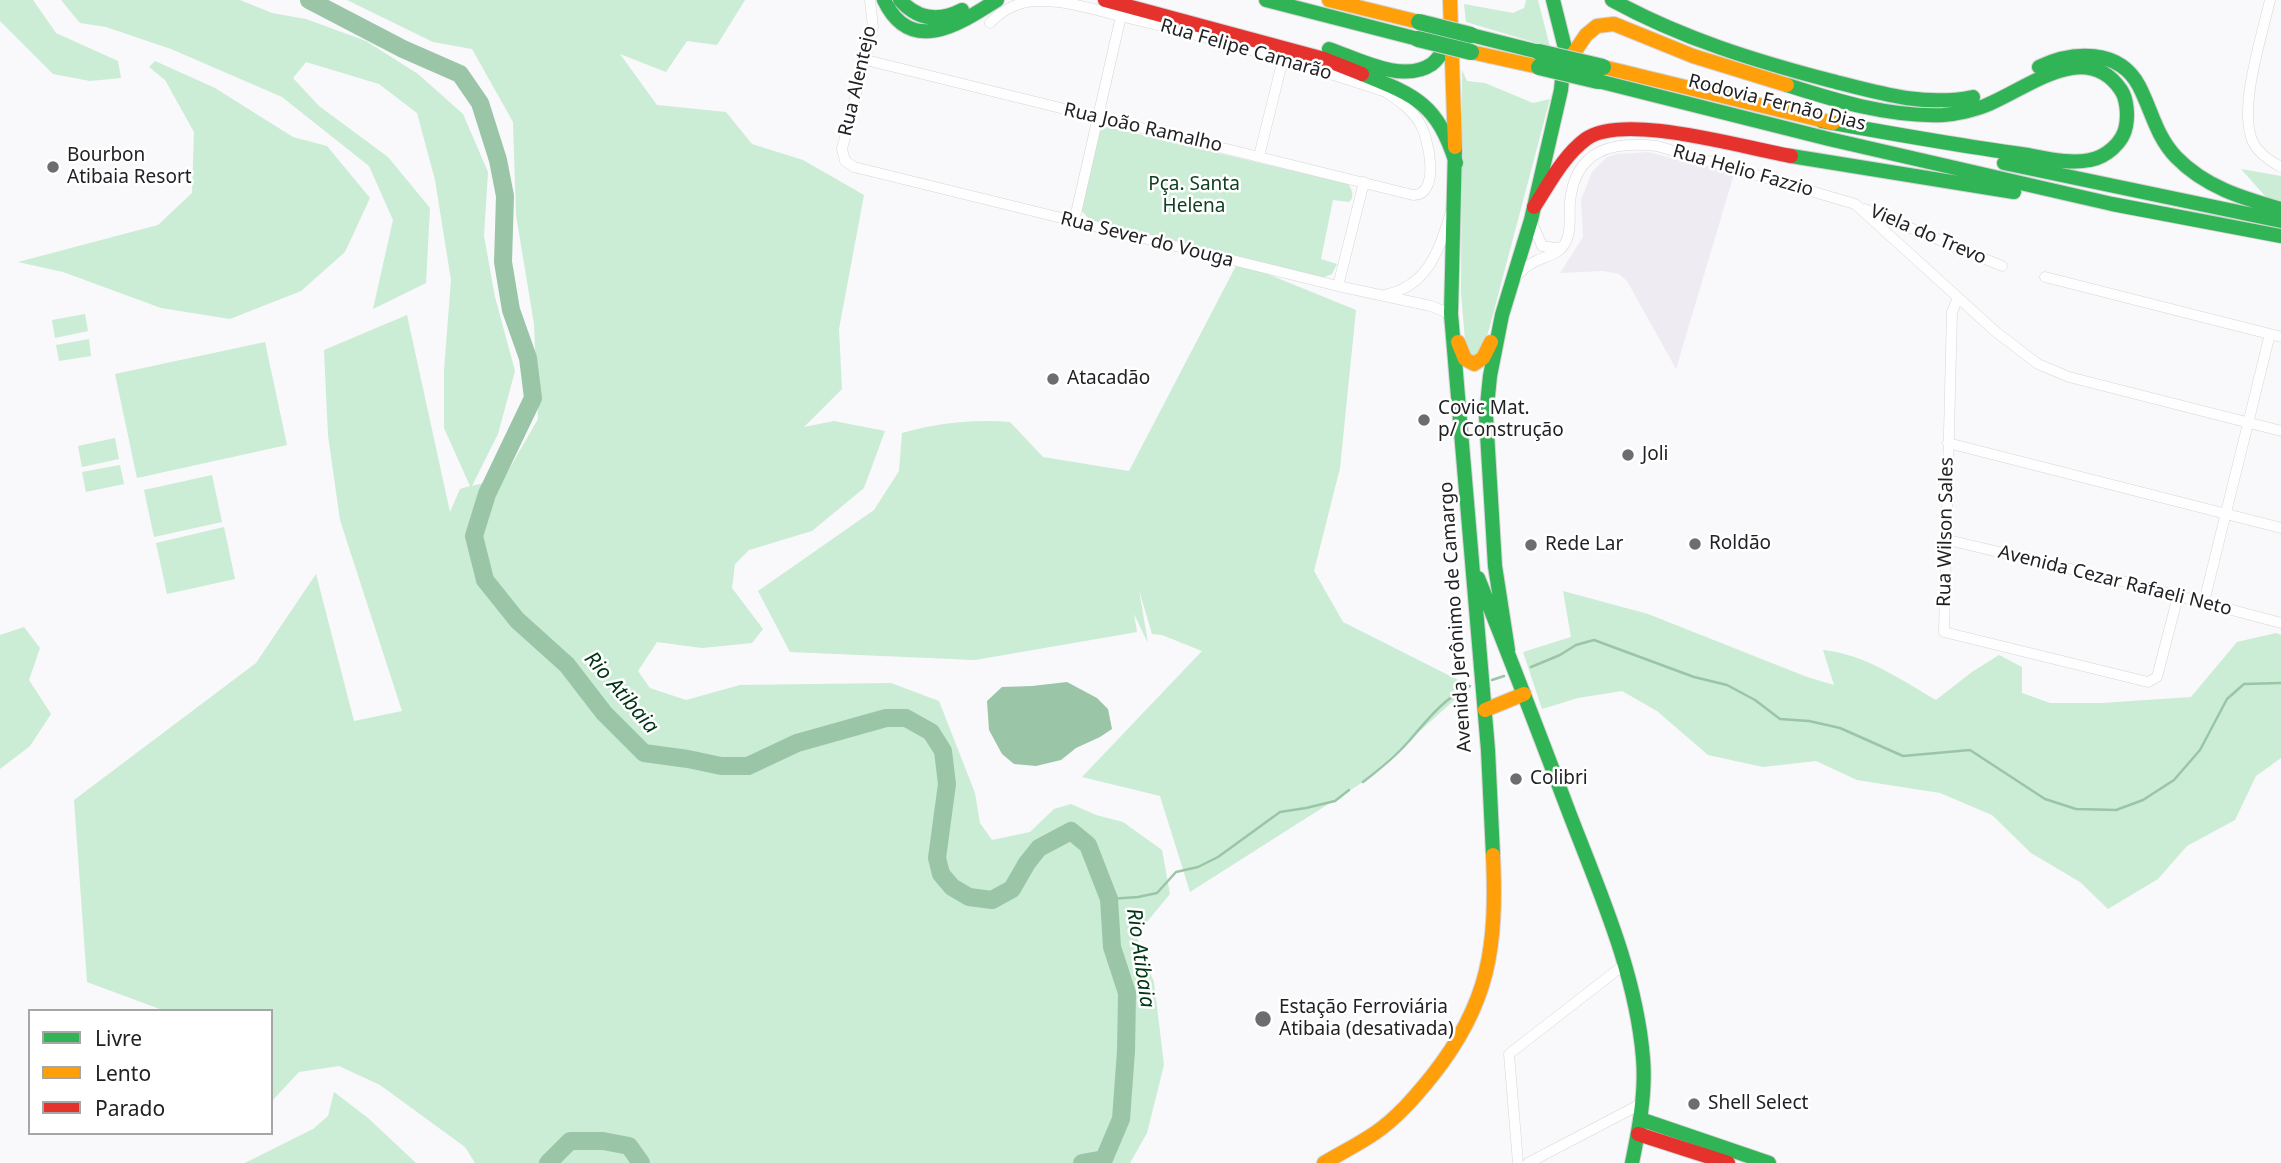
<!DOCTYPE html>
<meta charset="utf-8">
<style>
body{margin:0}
#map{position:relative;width:2281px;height:1163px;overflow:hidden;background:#f9f8fb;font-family:"Noto Sans",sans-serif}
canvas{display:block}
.legend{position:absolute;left:28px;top:1009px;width:245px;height:126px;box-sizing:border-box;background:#fff;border:2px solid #a7a6a7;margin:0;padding:9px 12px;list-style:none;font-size:21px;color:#222123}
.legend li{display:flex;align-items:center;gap:14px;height:35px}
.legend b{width:35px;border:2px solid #a7a6a7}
</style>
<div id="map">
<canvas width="2281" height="1163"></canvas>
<ul class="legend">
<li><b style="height:9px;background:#30b455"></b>Livre</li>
<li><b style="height:9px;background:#ff9f0a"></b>Lento</li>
<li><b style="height:9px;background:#e5322d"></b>Parado</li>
</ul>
</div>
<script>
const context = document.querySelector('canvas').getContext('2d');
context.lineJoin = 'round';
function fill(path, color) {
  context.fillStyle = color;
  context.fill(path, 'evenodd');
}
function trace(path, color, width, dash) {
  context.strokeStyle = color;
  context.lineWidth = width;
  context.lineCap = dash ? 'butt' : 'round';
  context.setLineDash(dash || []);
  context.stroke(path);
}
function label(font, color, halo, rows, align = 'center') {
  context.font = font + ' "Noto Sans",sans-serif';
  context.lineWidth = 5;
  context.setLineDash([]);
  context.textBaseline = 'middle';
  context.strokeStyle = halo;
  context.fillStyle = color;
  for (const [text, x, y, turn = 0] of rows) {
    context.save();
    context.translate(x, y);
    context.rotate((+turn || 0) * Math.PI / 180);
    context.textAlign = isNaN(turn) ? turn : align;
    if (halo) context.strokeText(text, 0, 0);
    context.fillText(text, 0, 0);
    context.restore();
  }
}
fill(new Path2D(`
 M 1648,152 L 1734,174 L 1676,369 L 1627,281 L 1619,274 L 1603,271 L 1560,273 L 1583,237 L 1581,200 L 1592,172 L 1607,157 L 1617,154 Z`), '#eeebf3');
fill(new Path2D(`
 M 0,0 L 33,0 L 56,33 L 118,61 L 121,78 L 90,81 L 53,74 L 0,21 Z
 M 61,0 L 240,0 L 272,13 L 306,19 L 366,41 L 418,74 L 463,114 L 488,172 L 484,236 L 495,297 L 515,371 L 498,434 L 472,486 L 504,478 L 538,419 L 534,324 L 516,215 L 513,122 L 472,49 L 433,42 L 347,0 L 745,0 L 717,45 L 687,41 L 666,72 L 620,54 L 657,105 L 726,112 L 752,144 L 803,160 L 864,195 L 839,329 L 842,389 L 804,427 L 834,421 L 885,431 L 864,488 L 812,531 L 749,550 L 735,564 L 732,588 L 763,629 L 752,643 L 702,648 L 657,642 L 638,671 L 650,688 L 686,700 L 740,685 L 891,683 L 939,701 L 975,793 L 980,823 L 992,840 L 1030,832 L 1054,809 L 1071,804 L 1096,815 L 1123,822 L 1162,850 L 1170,894 L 1136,935 L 1154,982 L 1164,1065 L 1147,1133 L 1130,1163 L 475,1163 L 465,1147 L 380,1085 L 339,1066 L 299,1072 L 271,1102 L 271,1011 L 165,1011 L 87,982 L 74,800 L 256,663 L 316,574 L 354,721 L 402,711 L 340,520 L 328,435 L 324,350 L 407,315 L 450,512 L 460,489 L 470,486 L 444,428 L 444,370 L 451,280 L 435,180 L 417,113 L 379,84 L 306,62 L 293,78 L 319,106 L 388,157 L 430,208 L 426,283 L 373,309 L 393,220 L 369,166 L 282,97 L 171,49 L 106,27 L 80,23 Z
 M 1526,0 L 1538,0 L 1550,47 L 1466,22 L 1464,4 L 1513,13 L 1524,8 Z
 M 155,61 L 215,88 L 293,137 L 327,146 L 370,198 L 345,252 L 301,291 L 230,319 L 161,308 L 63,272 L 18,262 L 158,225 L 192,193 L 194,132 L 165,80 L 149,67 Z
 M 1462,70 L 1467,81 L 1485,83 L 1533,103 L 1550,99 L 1483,352 L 1478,357 L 1466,352 L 1461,293 Z
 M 1104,126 L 1348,184 C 1352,189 1355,197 1349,202 L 1333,200 L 1321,259 L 1337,264 L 1332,274 L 1322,278 L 1090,220 L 1080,209 L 1099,133 Z
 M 2241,169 L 2281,176 L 2281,201 L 2266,197 Z
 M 1238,262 L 1356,310 L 1340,468 L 1314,571 L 1343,622 L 1470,686 L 1363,782 L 1190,892 L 1160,796 L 1082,777 L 1202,651 L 1162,635 L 1152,634 L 1139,590 L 1148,643 L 1134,614 L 1137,632 L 975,660 L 790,652 L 758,591 L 874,510 L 899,471 L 902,433 C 938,423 973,419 1010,422 L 1043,457 L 1129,471 Z
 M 85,314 L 88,331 L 55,338 L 52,320 Z
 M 89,339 L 91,356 L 59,361 L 56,345 Z
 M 265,342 L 287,445 L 137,478 L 115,374 Z
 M 115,438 L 119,459 L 82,467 L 78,446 Z
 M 120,465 L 124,484 L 86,492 L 82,472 Z
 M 212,475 L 222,522 L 154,537 L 144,490 Z
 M 224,527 L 235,579 L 167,594 L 156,543 Z
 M 1563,591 L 1648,614 L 1807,677 L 1834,685 L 1823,650 C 1865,654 1901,680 1936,700 L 1972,672 L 1999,655 L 2022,667 L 2022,693 L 2050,703 L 2102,703 L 2191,697 L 2237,642 L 2276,633 L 2281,635 L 2281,758 L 2256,776 L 2235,820 L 2187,846 L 2158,879 L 2108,909 L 2080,882 L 2031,853 L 1992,815 L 1940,793 L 1857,780 L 1816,761 L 1763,767 L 1708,755 L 1657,711 L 1622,691 L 1578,698 L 1542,709 L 1523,652 L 1571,637 Z
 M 24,627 L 40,648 L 29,680 L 51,714 L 30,746 L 0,769 L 0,635 Z
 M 334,1092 L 368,1118 L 416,1163 L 245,1163 L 313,1129 L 328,1116 Z`), '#cbecd5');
fill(new Path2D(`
 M 1067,682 L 1097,698 L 1108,709 L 1112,729 L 1100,737 L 1076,748 L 1061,760 L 1036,766 L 1014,764 L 1002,754 L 989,730 L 987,701 L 1002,687 L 1032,686 Z`), '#9ac6a7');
trace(new Path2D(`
 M 1531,667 L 1560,655 L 1576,645 L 1594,640 L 1694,677 L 1727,685 L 1755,700 L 1780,719 L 1809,721 L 1840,728 L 1903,756 L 1970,750 L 2045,799 L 2076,809 L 2116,810 L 2143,800 L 2174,780 L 2200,750 L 2227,699 L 2244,684 L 2281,683
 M 1492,680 L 1504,676
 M 1363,782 C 1380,769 1395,757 1409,741 C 1428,719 1443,699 1470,686
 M 1109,899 L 1138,897 L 1157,893 L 1176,872 L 1198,867 L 1218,857 L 1280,812 L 1306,808 L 1335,801 L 1349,790`), '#9ac6a7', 2.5);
trace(new Path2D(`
 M 309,0 L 403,49 L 460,74 L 480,103 L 498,160 L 505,196 L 503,262 L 511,310 L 528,358 L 533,398 L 487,494 L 474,536 L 485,580 L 517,620 L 567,665 L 604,713 L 644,753 L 688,759 L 721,766 L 748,766 L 797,743 L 886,718 L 906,718 L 931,732 L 943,751 L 947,784 L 937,858 L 941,874 L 952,887 L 969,897 L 992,900 L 1012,889 L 1027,863 L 1039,848 L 1071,831 L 1088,845 L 1109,899 L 1112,947 L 1127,993 L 1126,1051 L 1121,1119 L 1104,1159 L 1082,1163
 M 548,1163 L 570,1141 L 603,1141 L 629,1146 L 641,1163`), '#9ac6a7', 18);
const street = new Path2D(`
 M 870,0 L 873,27 L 842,149 L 845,161 L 854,167 L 1338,286 L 1431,306 L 1451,314
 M 2270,0 C 2262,36 2240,102 2251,137 C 2255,151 2268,160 2281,167
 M 866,60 L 1413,195 C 1441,196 1429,137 1419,122 C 1411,109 1399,101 1386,92 C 1298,63 1210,37 1120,16 C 1093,9 1065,0 1036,1 C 1017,2 1003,9 990,23
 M 1259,156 L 1283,59
 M 1865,209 L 2002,266
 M 1531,220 L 1542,246 L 1555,248 L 1562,247
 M 1074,222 L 1121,16
 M 2045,277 L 2281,337
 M 1515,278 C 1521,271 1527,265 1536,261 C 1546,256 1557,255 1564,245 C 1572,233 1569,216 1570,202 C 1575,149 1613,141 1657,146 L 1855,204 L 1996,332 L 2038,364 L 2069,377 L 2281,431
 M 1338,286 L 1364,182
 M 1385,295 C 1427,286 1438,253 1450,215
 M 1958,298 L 1952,312 L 1944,632 L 2148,682 L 2157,677 L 2178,596
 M 1948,443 L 2281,528
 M 1948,540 L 2126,582 L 2281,623
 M 2204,602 L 2270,334
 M 1518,1163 L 1509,1054 L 1625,964
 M 1528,1163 L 1641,1104`);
const fast = new Path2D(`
 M 884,0 C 911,57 961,23 997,0
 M 900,0 C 918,20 939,22 962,10
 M 1266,0 L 1418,39
 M 1612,0 C 1681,38 1755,61 1832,81 C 1879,93 1924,107 1973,97
 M 1471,35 L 1539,52
 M 1329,49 C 1358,59 1403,84 1432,64 C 1441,57 1446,46 1452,37
 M 2039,67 C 2072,51 2119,48 2139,86 C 2152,111 2156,136 2176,157 C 2205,187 2242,198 2281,209
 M 1362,74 C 1417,96 1437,104 1456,163
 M 1598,81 L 1829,139 L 2112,204 L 2281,236
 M 1787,85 C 1837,101 1889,117 1943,115 C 1956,114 1976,110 1989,104 C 2029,87 2087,39 2121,90 C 2127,99 2128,115 2126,126 C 2123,143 2106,157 2090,160 C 2068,165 2042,157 2021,154 C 1954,145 1888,133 1822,121
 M 1455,147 L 1451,314 L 1488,750 L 1493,855
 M 1791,156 L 2014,192
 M 2004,163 L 2281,221
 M 1478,578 C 1510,657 1540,736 1570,815 C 1600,893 1636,973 1643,1058 C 1646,1093 1639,1129 1632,1163
 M 1508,650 L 1495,566 L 1486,416 L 1490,376 L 1502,315 L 1531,220 L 1561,90 L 1565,48 L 1553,0
 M 1640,1119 L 1769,1163`);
const slow = new Path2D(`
 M 1329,0 L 1419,22
 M 1450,0 L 1455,147
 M 1471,52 L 1539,67
 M 1565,66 L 1586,35 L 1597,26 L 1614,24 L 1693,56 L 1787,85
 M 1603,67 L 1833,123
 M 1458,342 L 1465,359 L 1474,364 L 1483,358 L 1491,342
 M 1485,710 L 1524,694
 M 1324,1163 C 1341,1153 1359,1144 1375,1133 C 1397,1118 1415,1097 1432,1076 C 1490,1003 1497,946 1493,855`);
const jam = new Path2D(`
 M 1105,0 L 1324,59 L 1362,74
 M 1534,207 C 1549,184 1563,156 1586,139 C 1624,112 1744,148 1791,156
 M 1638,1134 L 1728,1163`);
trace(street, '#d6d5d7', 11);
trace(fast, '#d6d5d7', 16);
trace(slow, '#d6d5d7', 16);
trace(jam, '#d6d5d7', 16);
trace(street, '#fefefe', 10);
trace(fast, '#30b455', 14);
trace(slow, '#ff9f0a', 14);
trace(jam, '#e5322d', 14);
const fastBridge = new Path2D(`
 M 1419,22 L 1471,35
 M 1418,39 L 1471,52
 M 1539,52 L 1603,67
 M 1539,67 L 1598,81`);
trace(fastBridge, '#d6d5d7', 18, []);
trace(fastBridge, '#30b455', 16);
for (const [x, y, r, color] of [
 [53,167,7,"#6d6c6f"],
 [1053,379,7,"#6d6c6f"],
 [1424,420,7,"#6d6c6f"],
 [1628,455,7,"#6d6c6f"],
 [1695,544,7,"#6d6c6f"],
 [1531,545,7,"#6d6c6f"],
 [1516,779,7,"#6d6c6f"],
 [1263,1019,9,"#6d6c6f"],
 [1694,1104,7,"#6d6c6f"]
]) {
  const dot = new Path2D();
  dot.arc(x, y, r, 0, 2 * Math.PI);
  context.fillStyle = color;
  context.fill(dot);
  trace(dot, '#fff', 2.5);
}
label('19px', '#222123', '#fff', [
 ["Rua Felipe Camarão",1246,50,16],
 ["Rua Alentejo",858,81,-77],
 ["Rodovia Fernão Dias",1777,103,14],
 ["Rua João Ramalho",1143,128,13],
 ["Rua Helio Fazzio",1743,171,16],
 ["Viela do Trevo",1928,235,23],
 ["Rua Sever do Vouga",1147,240,14],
 ["Rua Wilson Sales",1946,532,-89],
 ["Avenida Cezar Rafaeli Neto",2115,581,14],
 ["Avenida Jerônimo de Camargo",1456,617,-94]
]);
label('19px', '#222123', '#fff', [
 ["Bourbon",67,156],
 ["Atibaia Resort",67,178],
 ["Atacadão",1067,379],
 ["Covic Mat.",1438,409],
 ["p/ Construção",1438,431],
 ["Joli",1642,455],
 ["Roldão",1709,544],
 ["Rede Lar",1545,545],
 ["Colibri",1530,779],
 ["Estação Ferroviária",1279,1008],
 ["Atibaia (desativada)",1279,1030],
 ["Shell Select",1708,1104]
], 'left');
label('19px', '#0f4022', '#fff', [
 ["Pça. Santa",1194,185],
 ["Helena",1194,207]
]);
label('italic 21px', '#003416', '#fff', [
 ["Rio Atibaia",621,693,49],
 ["Rio Atibaia",1140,958,82]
]);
</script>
